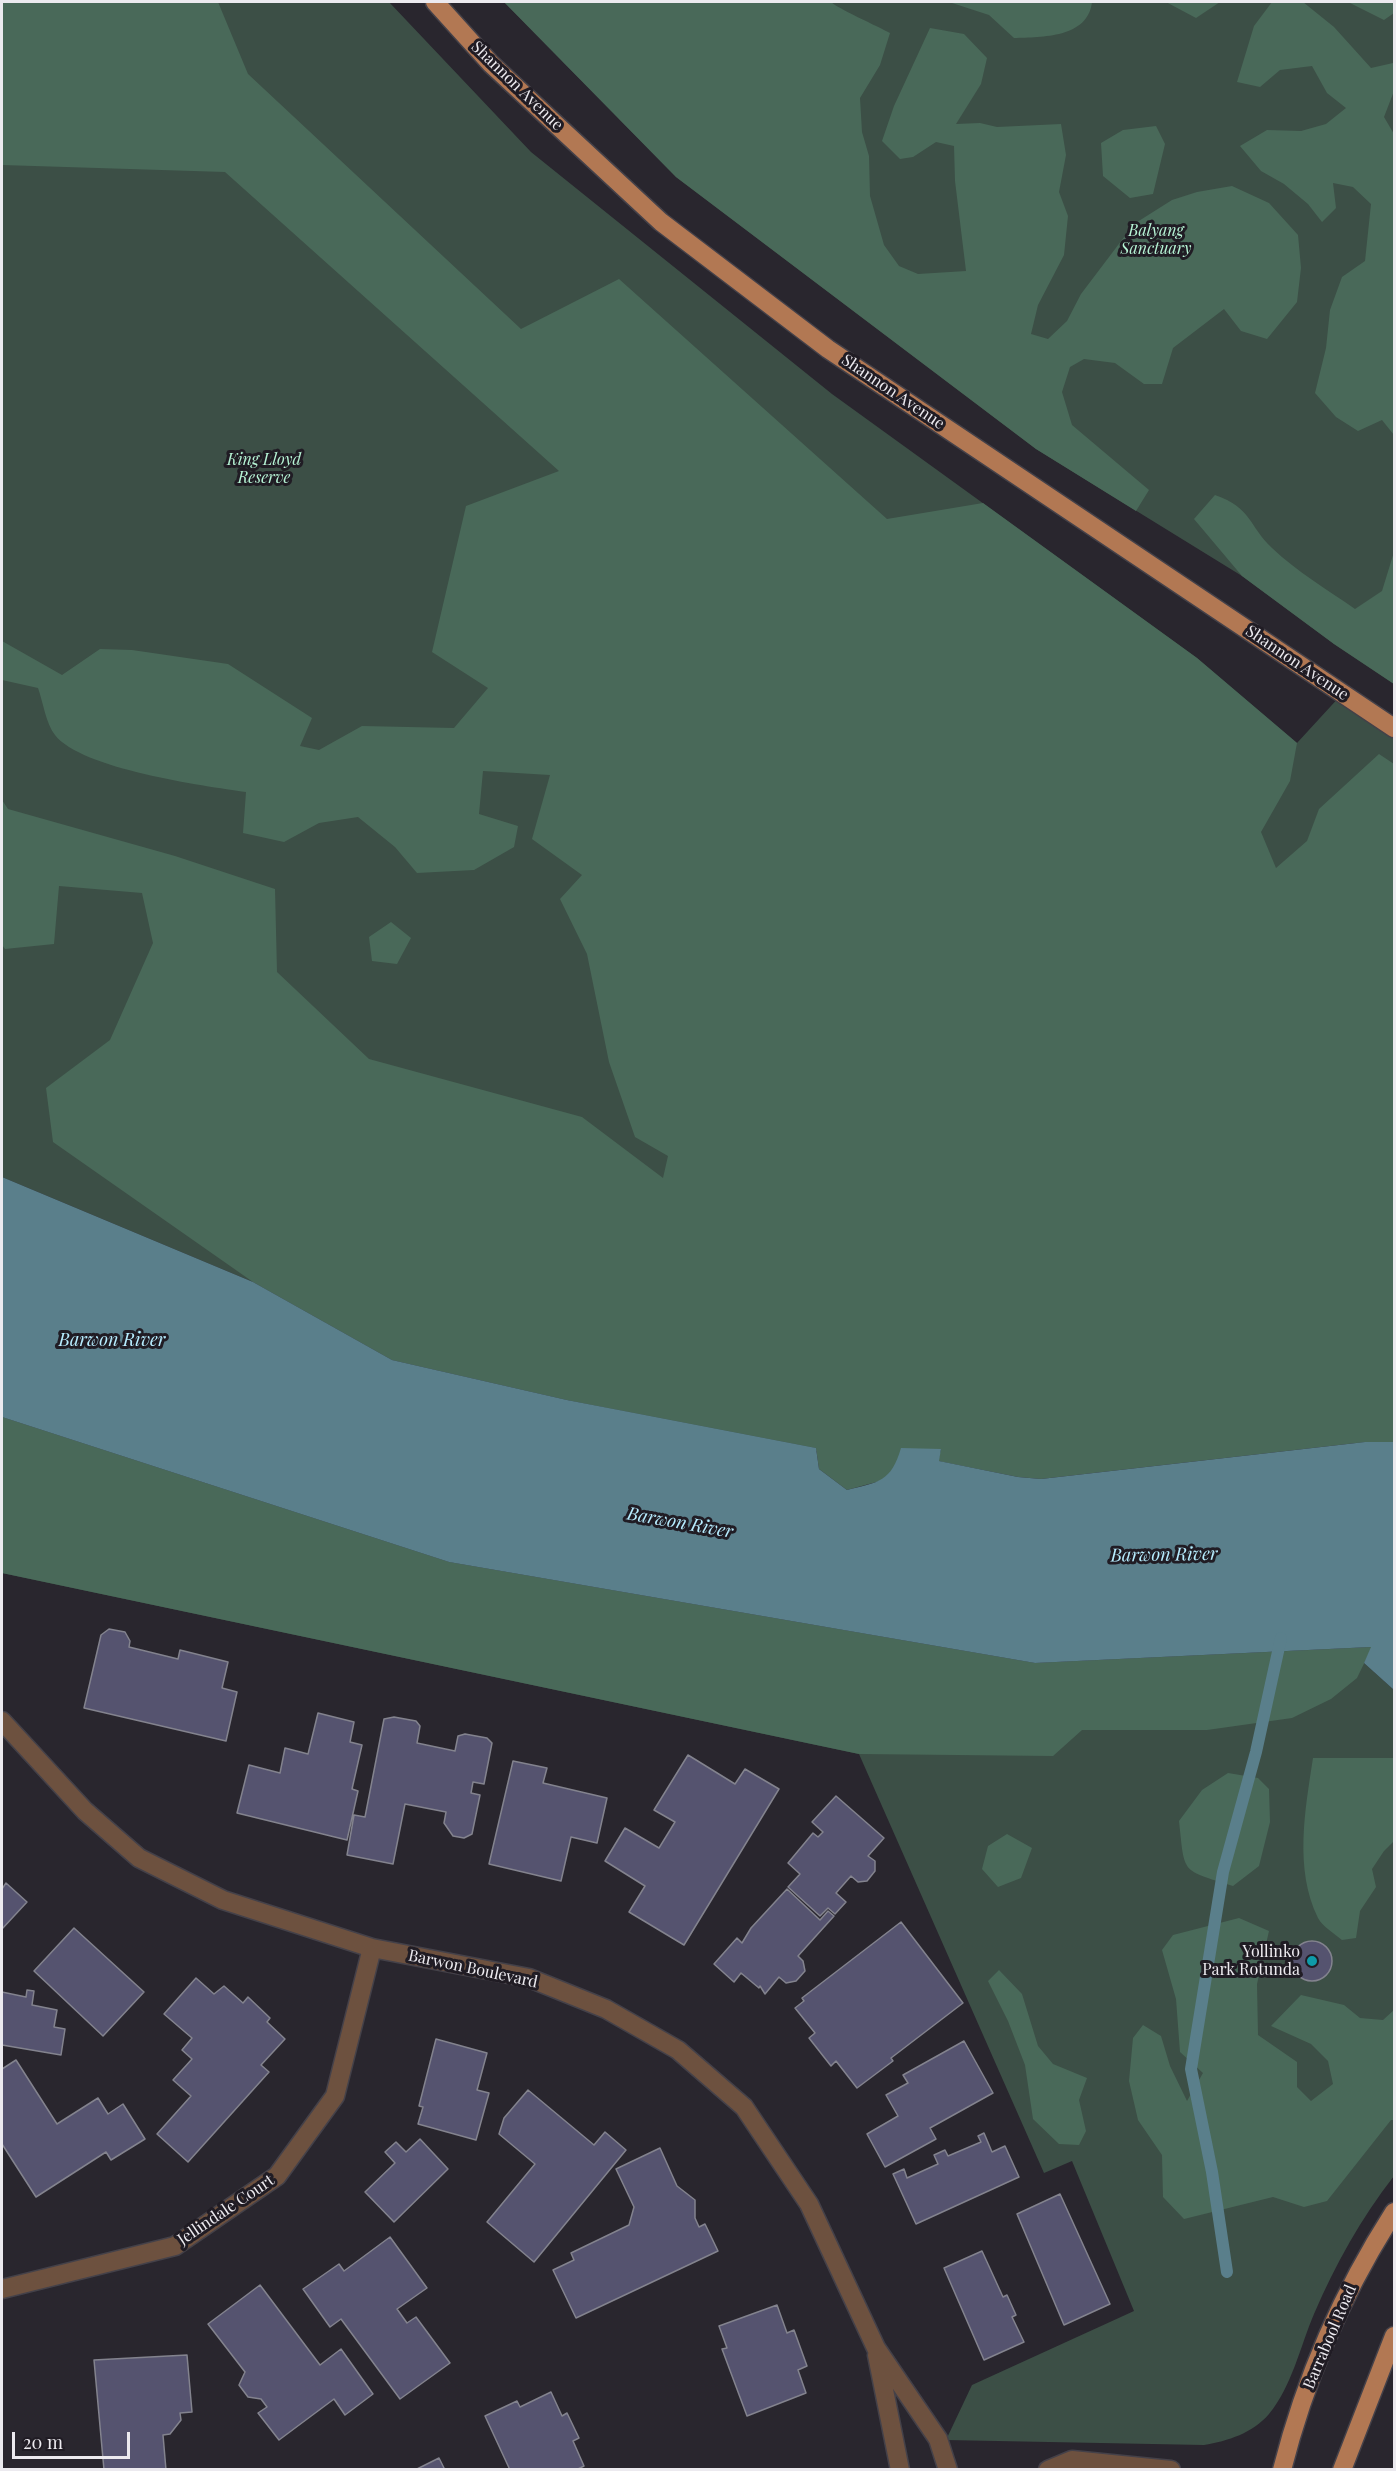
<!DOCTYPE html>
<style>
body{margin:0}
#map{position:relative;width:1396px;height:2471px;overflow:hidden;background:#29262e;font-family:"Playfair Display",serif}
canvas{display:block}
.frame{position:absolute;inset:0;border:3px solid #eceaef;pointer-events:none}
.scale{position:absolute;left:12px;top:2432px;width:118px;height:27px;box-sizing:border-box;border:3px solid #eceaef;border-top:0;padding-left:8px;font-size:18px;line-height:21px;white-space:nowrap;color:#eceaef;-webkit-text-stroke:4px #201c24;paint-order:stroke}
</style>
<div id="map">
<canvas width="1396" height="2471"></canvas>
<div class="frame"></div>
<div class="scale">20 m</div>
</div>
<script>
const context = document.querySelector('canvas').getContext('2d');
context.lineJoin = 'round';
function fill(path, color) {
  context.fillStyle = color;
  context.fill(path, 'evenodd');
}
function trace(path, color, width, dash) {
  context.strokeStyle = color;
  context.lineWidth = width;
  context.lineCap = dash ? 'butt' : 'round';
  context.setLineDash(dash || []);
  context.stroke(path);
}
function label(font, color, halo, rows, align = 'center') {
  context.font = font + ' "Playfair Display",serif';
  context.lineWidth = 6;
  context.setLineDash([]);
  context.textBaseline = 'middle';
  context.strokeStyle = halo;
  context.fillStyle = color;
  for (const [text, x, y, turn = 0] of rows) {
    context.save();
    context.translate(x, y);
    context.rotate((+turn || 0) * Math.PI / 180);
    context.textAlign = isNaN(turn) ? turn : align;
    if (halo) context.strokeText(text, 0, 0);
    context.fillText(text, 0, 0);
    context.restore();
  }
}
fill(new Path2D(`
 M 2,2 L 389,2 L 531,152 L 832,394 L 1197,658 L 1297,743 L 1342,694 L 1394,728 L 1394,1442 L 941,1449 L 895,1467 L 567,1400 L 392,1360 L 253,1282 L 2,1177 Z
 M 504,2 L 1394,2 L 1394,684 L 1334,644 L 1242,576 L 1036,449 L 676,177 Z
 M 2,1417 L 449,1562 L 1035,1663 L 1372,1647 L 1364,1663 L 1394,1690 L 1394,2176 C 1361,2218 1335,2265 1314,2314 C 1300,2347 1292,2386 1269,2414 C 1253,2433 1228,2441 1204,2445 L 946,2440 L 972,2385 L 1134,2311 L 1072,2161 L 1044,2173 L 859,1754 L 2,1573 Z`), '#3c4f46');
fill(new Path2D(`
 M 2,2 L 218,2 L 248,74 L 521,329 L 619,279 L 887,519 L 983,503 L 1197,658 L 1297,743 L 1290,781 L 1261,832 L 1276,868 L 1307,841 L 1319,809 L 1379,754 L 1394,764 L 1394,1442 L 1365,1442 L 1041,1479 L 1018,1477 L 938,1461 L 941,1449 L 895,1467 L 884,1480 L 847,1490 L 819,1469 L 816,1448 L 567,1400 L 392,1360 L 253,1282 L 53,1142 L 46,1088 L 110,1040 L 153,943 L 142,893 L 59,886 L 54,944 L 5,949 L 2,945 L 2,800 L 8,809 L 175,856 L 275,889 L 277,972 L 369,1059 L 582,1117 L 663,1178 L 668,1156 L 635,1137 L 609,1062 L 587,954 L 560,899 L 582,875 L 532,839 L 550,775 L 483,771 L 479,814 L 518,826 L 514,847 L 474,870 L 417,873 L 395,847 L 358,817 L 319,823 L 284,842 L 243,833 L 246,792 C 204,786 81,769 55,735 C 46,724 43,702 38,688 L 2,680 L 2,641 L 62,675 L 100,649 L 132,650 L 228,664 L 312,718 L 300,746 L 319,750 L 362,726 L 454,728 L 488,688 L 432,652 L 466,506 L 559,471 L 225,172 L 2,165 Z
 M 504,2 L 831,2 C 835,7 879,27 890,33 L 880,65 L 860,98 L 862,132 L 869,156 L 870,196 L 884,245 L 899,266 L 918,274 L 966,271 L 955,181 L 954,146 L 936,142 L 913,157 L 900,159 L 882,141 L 894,106 L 930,28 L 964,34 L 987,58 L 981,84 L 956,124 L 980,123 L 997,127 L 1061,124 L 1066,155 L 1059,192 L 1068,216 L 1064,255 L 1038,305 L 1031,334 L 1048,339 L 1067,321 L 1081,294 L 1134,224 L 1172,200 L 1197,192 L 1232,186 L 1269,203 L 1298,235 L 1301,268 L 1297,302 L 1267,339 L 1241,331 L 1224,309 L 1173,348 L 1162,384 L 1144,384 L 1115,363 L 1084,359 L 1070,367 L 1062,392 L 1072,425 L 1149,490 L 1136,511 L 1036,449 L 676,177 Z
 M 949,2 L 1092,2 C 1088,38 1042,37 1014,38 L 989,15 Z
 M 1166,2 L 1220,2 L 1196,18 Z
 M 1272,2 L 1303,2 L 1334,27 L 1371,68 L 1393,63 L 1394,66 L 1394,91 L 1384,117 L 1394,134 L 1394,435 L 1382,420 L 1358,431 L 1336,417 L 1315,393 L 1326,348 L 1330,310 L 1342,277 L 1365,261 L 1371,204 L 1353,187 L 1333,183 L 1336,208 L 1322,222 L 1308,204 L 1284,184 L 1261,171 L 1240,146 L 1267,130 L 1301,131 L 1326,124 L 1346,108 L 1327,93 L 1312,66 L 1280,70 L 1260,87 L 1237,82 L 1254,26 Z
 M 1348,2 L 1394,2 L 1394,13 L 1384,20 Z
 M 1156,126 L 1165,144 L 1153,194 L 1130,198 L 1103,176 L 1101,143 L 1123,130 Z
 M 1215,495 C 1252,508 1248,525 1272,548 C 1296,571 1328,590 1355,609 L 1382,591 L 1394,552 L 1394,684 L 1334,644 L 1242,576 L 1194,519 Z
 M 391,922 L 411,938 L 397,964 L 372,961 L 369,937 Z
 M 2,1417 L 449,1562 L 1035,1663 L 1372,1647 L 1357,1678 L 1331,1699 L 1292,1718 L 1207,1730 L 1082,1730 L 1053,1756 L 859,1754 L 2,1573 Z
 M 1313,1758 L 1394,1758 L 1394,1841 L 1384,1851 L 1372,1869 L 1376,1887 L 1360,1911 L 1356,1938 L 1342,1940 C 1335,1934 1322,1926 1318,1918 C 1294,1869 1305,1810 1313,1758 Z
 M 1228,1773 L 1258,1778 L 1269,1789 L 1270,1822 L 1259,1866 L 1233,1886 C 1180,1869 1185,1875 1179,1821 L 1202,1790 Z
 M 1007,1834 L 1032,1848 L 1021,1878 L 998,1887 L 982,1869 L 988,1846 Z
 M 1239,1918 L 1269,1931 L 1257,1984 L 1258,2035 L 1297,2062 L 1297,2087 L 1311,2101 L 1333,2084 L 1328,2061 L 1311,2044 L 1271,2026 L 1301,1995 L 1344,2005 L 1360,2018 L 1383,2020 L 1394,2010 L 1394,2120 L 1391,2120 L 1327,2201 L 1304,2207 L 1273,2197 L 1184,2219 L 1163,2197 L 1162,2155 L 1138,2120 L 1129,2081 L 1133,2038 L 1143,2025 L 1161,2036 L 1170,2066 L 1187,2101 L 1203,2073 L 1180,2052 L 1176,1999 L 1162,1950 L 1173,1935 Z
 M 999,1970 L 1022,1994 L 1038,2046 L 1053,2064 L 1087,2078 L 1079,2100 L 1086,2131 L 1079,2145 L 1059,2144 L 1033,2119 L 1025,2065 L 1008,2021 L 988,1981 Z`), '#496959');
fill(new Path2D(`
 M 2,1177 L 253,1282 L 392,1360 L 567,1400 L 816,1448 L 819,1469 L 847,1490 C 879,1482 891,1482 901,1448 L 941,1449 L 939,1461 L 1018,1477 L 1041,1479 L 1365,1442 L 1394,1442 L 1394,1690 L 1364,1663 L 1371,1647 L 1035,1663 L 449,1562 L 2,1417 Z`), '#5a7f8b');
trace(new Path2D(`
 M 1227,2272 L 1212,2172 L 1191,2069 L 1223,1872 L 1256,1752 L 1281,1638`), '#5a7f8b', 12);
const building = new Path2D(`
 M 109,1629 L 125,1632 L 130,1641 L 129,1647 L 178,1659 L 180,1650 L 228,1662 L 222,1688 L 237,1692 L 226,1741 L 84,1708 L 101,1635 Z
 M 318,1713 L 354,1722 L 350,1742 L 362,1745 L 352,1789 L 358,1791 L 347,1840 L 237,1813 L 249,1765 L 280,1773 L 285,1748 L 308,1754 Z
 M 394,1717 L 416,1721 L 420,1726 L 417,1743 L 455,1751 L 458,1736 L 465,1734 L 487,1738 L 492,1743 L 484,1784 L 473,1782 L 471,1793 L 480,1795 L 472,1834 L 464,1838 L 453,1836 L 444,1823 L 446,1812 L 405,1804 L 393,1864 L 347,1855 L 354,1815 L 365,1817 L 384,1719 Z
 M 688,1755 L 735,1784 L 745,1769 L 779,1789 L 684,1945 L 629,1912 L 645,1886 L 605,1861 L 625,1828 L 659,1848 L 675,1822 L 654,1810 Z
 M 513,1761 L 547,1768 L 543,1783 L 607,1798 L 597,1843 L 571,1837 L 561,1881 L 489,1864 Z
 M 836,1796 L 884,1838 L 868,1856 L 875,1861 L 875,1871 L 867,1881 L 858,1882 L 851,1876 L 836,1893 L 846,1902 L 835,1914 L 828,1908 L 820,1916 L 788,1887 L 800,1874 L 788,1863 L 813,1833 L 818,1837 L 823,1832 L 812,1822 Z
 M 6,1883 L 27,1902 L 2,1929 L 2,1889 Z
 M 787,1889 L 820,1920 L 828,1911 L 834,1916 L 798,1956 L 803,1961 L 805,1971 L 796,1981 L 786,1983 L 779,1977 L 765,1994 L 760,1986 L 759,1988 L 741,1973 L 734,1982 L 714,1964 L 737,1938 L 742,1943 L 751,1928 Z
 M 901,1922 L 963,2003 L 891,2058 L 893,2061 L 857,2088 L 836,2061 L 831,2066 L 809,2038 L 815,2033 L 795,2008 L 804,2001 L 802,1998 Z
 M 74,1928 L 144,1992 L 103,2036 L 34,1971 Z
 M1292 1961a20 20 0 1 1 40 0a20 20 0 1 1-40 0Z
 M 196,1978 L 214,1994 L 224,1986 L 243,2003 L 248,1997 L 270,2018 L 267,2022 L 285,2039 L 261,2065 L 269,2072 L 188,2162 L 157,2134 L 191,2096 L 173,2080 L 192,2059 L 182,2050 L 192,2038 L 164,2014 Z
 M 27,1990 L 34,1991 L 32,2005 L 57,2010 L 54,2027 L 65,2029 L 61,2055 L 2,2045 L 2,1992 L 26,1997 Z
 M 436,2039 L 487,2053 L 477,2090 L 489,2093 L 476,2140 L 418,2124 L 423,2107 L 419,2106 Z
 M 964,2041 L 993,2093 L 930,2128 L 936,2139 L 885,2167 L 867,2134 L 898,2116 L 886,2095 L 908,2083 L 903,2075 Z
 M 16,2060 L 57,2124 L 98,2098 L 108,2114 L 123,2104 L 145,2139 L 111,2160 L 106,2152 L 36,2197 L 2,2144 L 2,2069 Z
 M 528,2090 L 594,2145 L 605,2132 L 626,2150 L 534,2262 L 487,2222 L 535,2164 L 499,2134 L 504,2118 Z
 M 984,2133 L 992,2152 L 1005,2146 L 1019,2177 L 916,2224 L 893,2174 L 904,2169 L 907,2178 L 938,2164 L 934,2155 L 945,2150 L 948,2156 L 981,2142 L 978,2136 Z
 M 420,2139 L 448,2169 L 394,2222 L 365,2192 L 395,2163 L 385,2152 L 396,2142 L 406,2152 Z
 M 660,2148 L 677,2186 L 695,2200 L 695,2218 L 699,2227 L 705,2224 L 718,2251 L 576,2318 L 553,2270 L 574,2260 L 571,2253 L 629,2225 L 634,2207 L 616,2169 Z
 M 1060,2194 L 1110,2304 L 1064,2325 L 1017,2214 Z
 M 390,2237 L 427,2288 L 397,2309 L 407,2323 L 416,2317 L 450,2363 L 400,2399 L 341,2319 L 330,2327 L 303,2289 L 339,2264 L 344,2271 Z
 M 982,2251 L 1003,2297 L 1007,2295 L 1016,2315 L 1012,2317 L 1024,2342 L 984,2360 L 944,2268 Z
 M 260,2285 L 320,2365 L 341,2349 L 373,2394 L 345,2415 L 334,2399 L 279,2440 L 258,2413 L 267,2407 L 261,2399 L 248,2397 L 239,2385 L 245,2372 L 208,2324 Z
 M 777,2305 L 787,2333 L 794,2330 L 807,2366 L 798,2370 L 806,2393 L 747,2416 L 722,2349 L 727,2348 L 719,2326 Z
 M 187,2355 L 192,2412 L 180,2413 L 181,2420 L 170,2434 L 163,2435 L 166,2470 L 104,2470 L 94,2360 Z
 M 551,2392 L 562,2416 L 567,2413 L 579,2438 L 573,2441 L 584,2466 L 576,2470 L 510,2470 L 485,2416 L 517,2401 L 520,2407 Z
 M 439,2458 L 445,2470 L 415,2470 Z`);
fill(building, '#55536f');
trace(building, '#83838e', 1.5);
const minor = new Path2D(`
 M 2,1721 L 85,1811 L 139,1858 L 223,1900 L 372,1948 L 529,1978 L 606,2009 L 678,2050 L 744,2107 L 809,2204 L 876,2348 L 938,2439 L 948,2470
 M 2,2289 L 175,2246 L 277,2176 L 335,2096 L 372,1948
 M 877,2355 L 900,2470
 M 1048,2470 L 1072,2460 L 1171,2470`);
const major = new Path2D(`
 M 435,2 L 491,64 L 661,222 L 828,349 L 1394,728
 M 1282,2470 C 1305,2379 1344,2290 1394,2212
 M 1342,2470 L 1394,2336`);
trace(minor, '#444149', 21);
trace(major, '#444149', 21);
trace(minor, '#6d513f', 18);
trace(major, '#b27853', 18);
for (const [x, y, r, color] of [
 [1312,1961,6,"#0f9aa8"]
]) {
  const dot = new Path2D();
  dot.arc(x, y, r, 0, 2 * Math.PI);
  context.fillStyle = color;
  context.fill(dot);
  trace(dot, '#201c24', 2);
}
label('16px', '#eceaef', '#201c24', [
 ["Shannon Avenue",517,86,44],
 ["Shannon Avenue",893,392,34],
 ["Shannon Avenue",1297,663,34],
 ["Barwon Boulevard",473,1969,12],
 ["Jellindale Court",226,2210,-34],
 ["Barrabool Road",1330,2337,-67]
]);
label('italic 16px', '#b6f4d5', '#201c24', [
 ["Balyang",1156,231],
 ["Sanctuary",1156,249],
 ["King Lloyd",264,460],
 ["Reserve",264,478]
]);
label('16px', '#eceaef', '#201c24', [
 ["Yollinko",1300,1952],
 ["Park Rotunda",1300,1970]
], 'right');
label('italic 18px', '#b7edff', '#201c24', [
 ["Barwon River",112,1340],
 ["Barwon River",680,1523,10],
 ["Barwon River",1164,1555,-1]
]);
</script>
